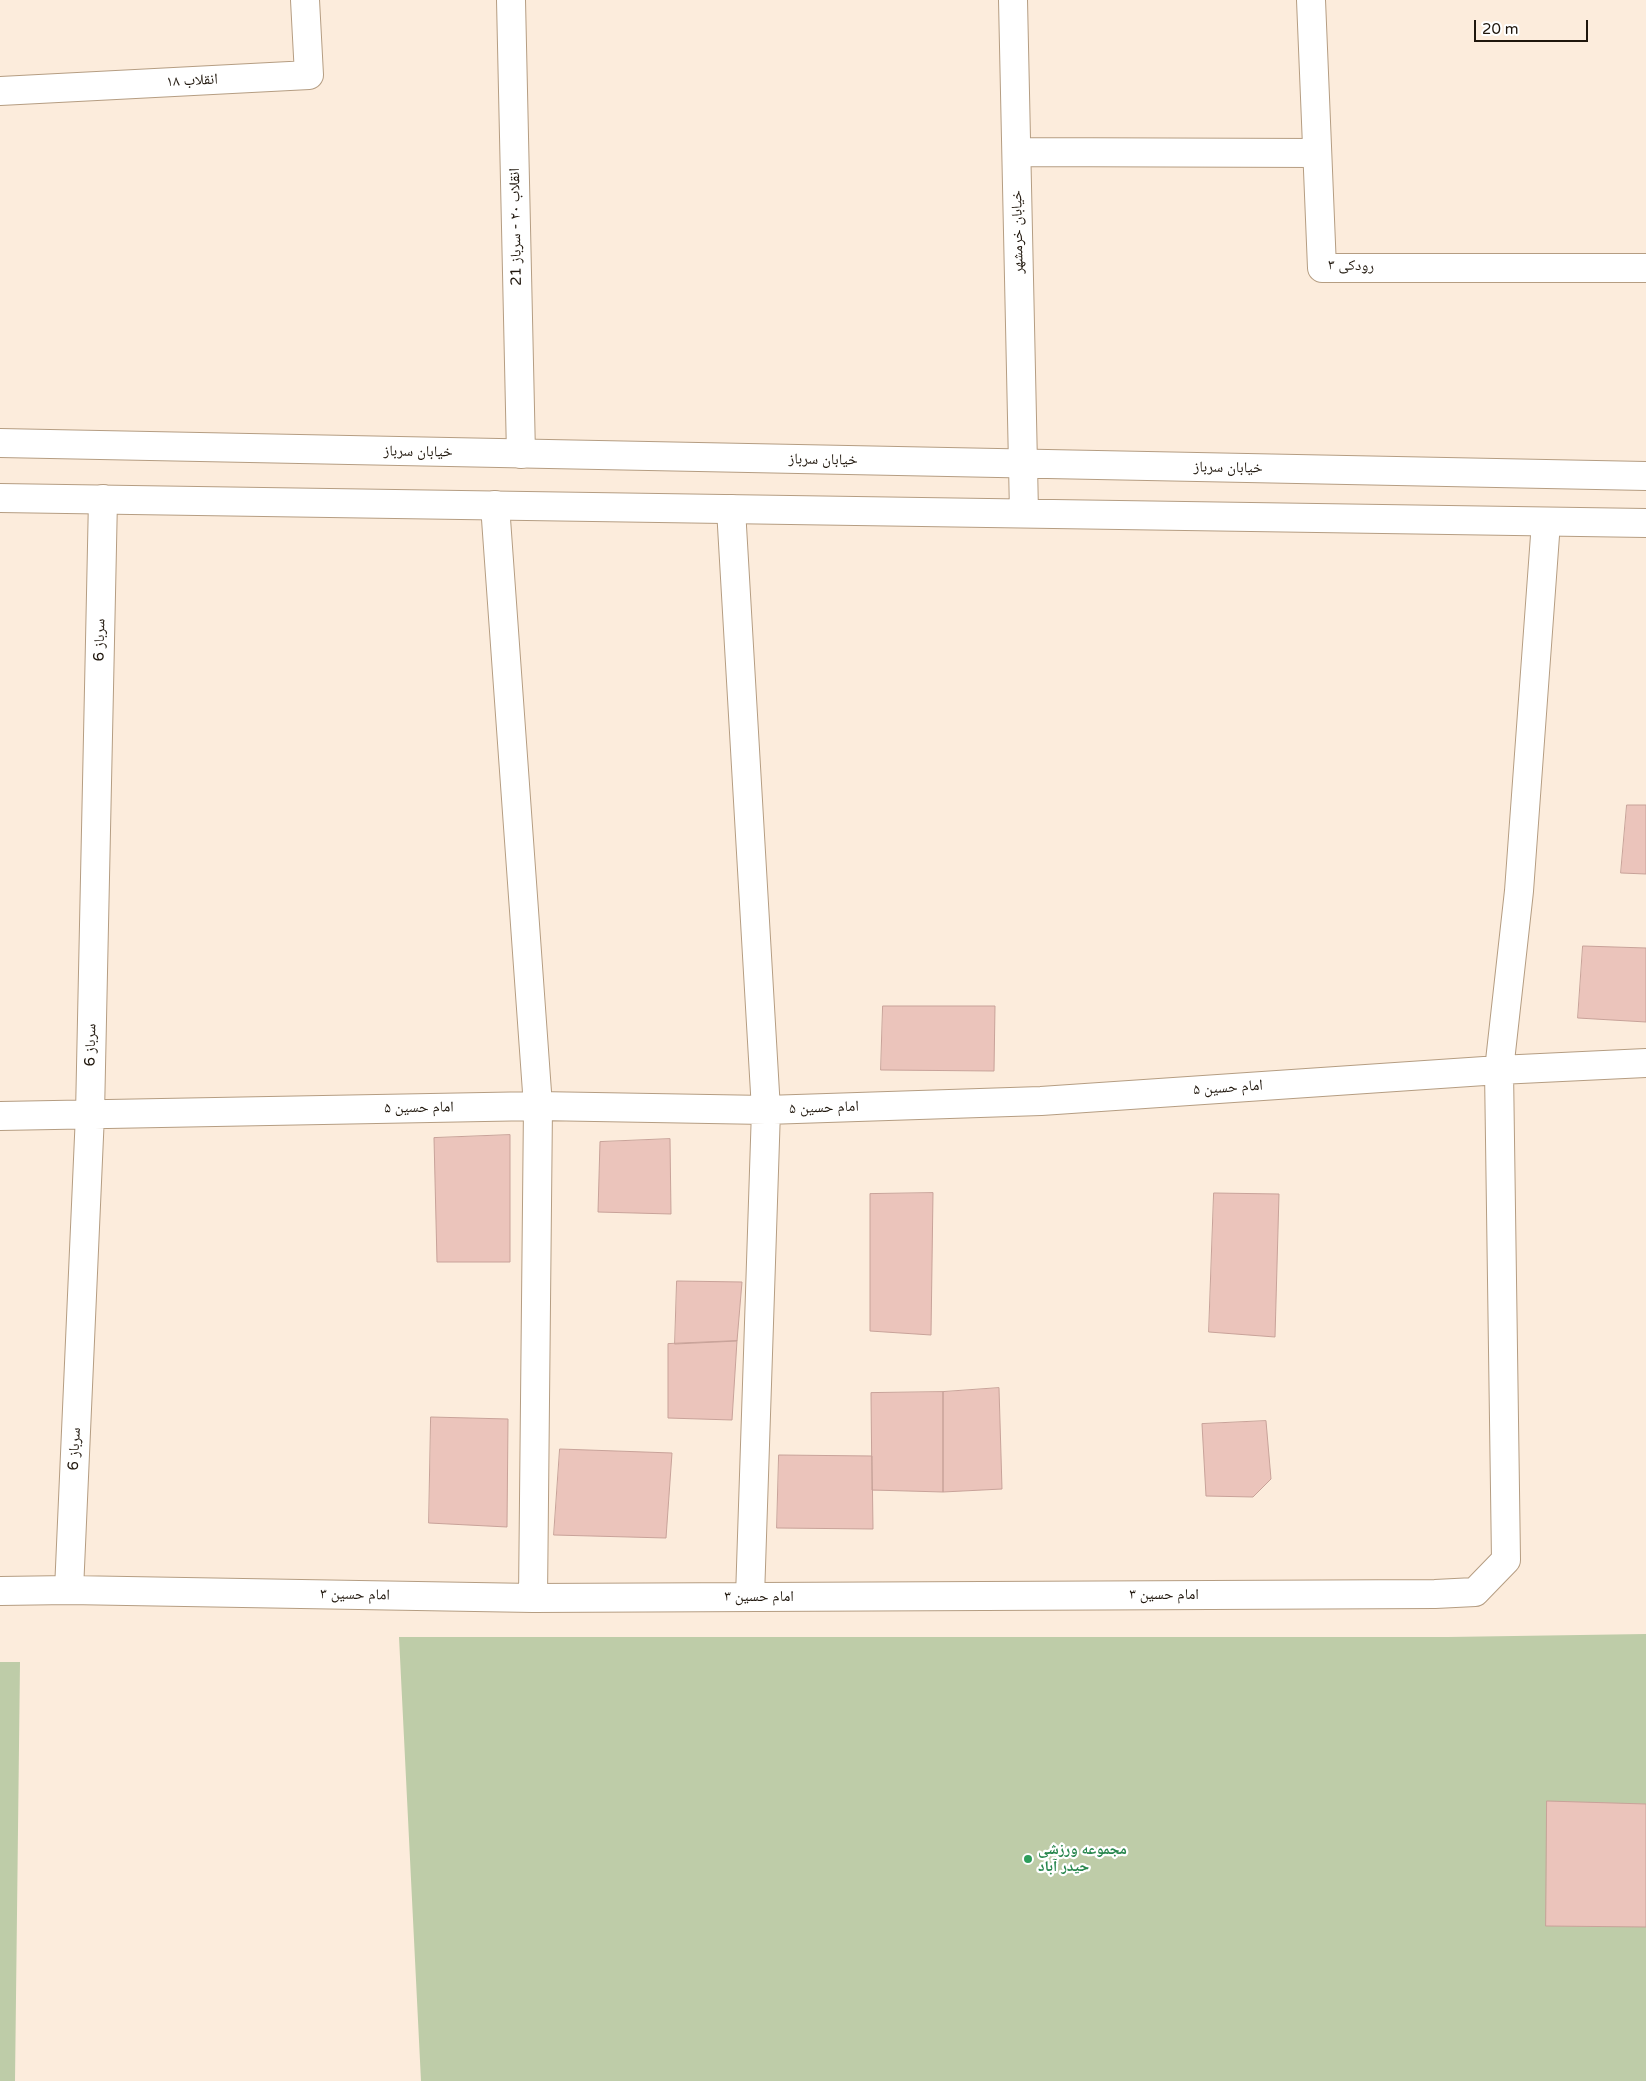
<!DOCTYPE html>
<meta charset="utf-8">
<style>
body{margin:0}
#map{position:relative;width:1646px;height:2081px;overflow:hidden;background:#fcecdc;font-family:"Varela Round",sans-serif}
canvas{display:block}
.scale{position:absolute;left:1474px;top:20px;width:114px;height:22px;box-sizing:border-box;border:2px solid #1f160c;border-top:0;padding-left:6px;font-size:15px;line-height:18px;white-space:nowrap;color:#1f160c;-webkit-text-stroke:4px #fff;paint-order:stroke}
</style>
<div id="map">
<canvas width="1646" height="2081"></canvas>
<div class="scale">20 m</div>
</div>
<script>
const context = document.querySelector('canvas').getContext('2d');
context.lineJoin = 'round';
function fill(path, color) {
  context.fillStyle = color;
  context.fill(path, 'evenodd');
}
function trace(path, color, width, dash) {
  context.strokeStyle = color;
  context.lineWidth = width;
  context.lineCap = dash ? 'butt' : 'round';
  context.setLineDash(dash || []);
  context.stroke(path);
}
function label(font, color, halo, rows, align = 'center') {
  context.font = font + ' "Varela Round","Noto Naskh Arabic",sans-serif';
  context.lineWidth = 4.5;
  context.setLineDash([]);
  context.textBaseline = 'middle';
  context.strokeStyle = halo;
  context.fillStyle = color;
  for (const [text, x, y, turn = 0] of rows) {
    context.save();
    context.translate(x, y);
    context.rotate((+turn || 0) * Math.PI / 180);
    context.textAlign = isNaN(turn) ? turn : align;
    if (halo) context.strokeText(text, 0, 0);
    context.fillText(text, 0, 0);
    context.restore();
  }
}
fill(new Path2D(`
 M 1646,1634 L 1646,2081 L 421,2081 L 399,1637 L 1448,1637 Z
 M 0,1662 L 20,1662 L 15,2081 L 0,2081 Z`), '#becca8');
const building = new Path2D(`
 M 1627,805 L 1646,805 L 1646,874 L 1621,873 Z
 M 1583,946 L 1646,948 L 1646,1022 L 1578,1018 Z
 M 883,1006 L 995,1006 L 994,1071 L 881,1070 Z
 M 510,1135 L 510,1262 L 437,1262 L 434,1138 Z
 M 670,1139 L 671,1214 L 598,1212 L 600,1142 Z
 M 933,1193 L 931,1335 L 870,1331 L 870,1194 Z
 M 1214,1193 L 1279,1194 L 1275,1337 L 1209,1332 Z
 M 677,1281 L 742,1282 L 737,1341 L 675,1344 Z
 M 737,1341 L 732,1420 L 668,1418 L 668,1344 Z
 M 999,1388 L 1002,1489 L 943,1492 L 943,1392 Z
 M 943,1392 L 943,1492 L 872,1490 L 871,1393 Z
 M 431,1417 L 508,1419 L 507,1527 L 429,1523 Z
 M 1266,1421 L 1271,1479 L 1253,1497 L 1206,1496 L 1202,1424 Z
 M 560,1449 L 672,1453 L 666,1538 L 554,1535 Z
 M 779,1455 L 872,1456 L 873,1529 L 777,1528 Z
 M 1547,1801 L 1646,1804 L 1646,1927 L 1546,1926 Z`);
fill(building, '#ebc4bb');
trace(building, '#c8a299', 1);
const minor = new Path2D(`
 M 511,0 L 521,454
 M 1013,0 L 1023,464
 M 1311,0 L 1322,268 L 1646,268
 M 0,91 L 309,75 L 305,0
 M 1017,152 L 1317,153
 M 495,505 L 538,1106 L 533,1598
 M 731,509 L 766,1110 L 750,1597
 M 0,1116 L 538,1106 L 766,1110 L 1041,1101 L 1499,1070 L 1646,1063
 M 69,1590 L 90,1114 L 103,499
 M 0,1591 L 69,1590 L 533,1598 L 1435,1594 L 1475,1592 L 1506,1560 L 1499,1070 L 1519,891 L 1546,522`);
const secondary = new Path2D(`
 M 0,443 L 1646,476
 M 1023,464 L 1024,513
 M 0,498 L 1646,523`);
trace(minor, '#b59d82', 30);
trace(secondary, '#b59d82', 30);
trace(minor, '#fff', 28);
trace(secondary, '#fff', 28);
for (const [x, y, r, color] of [
 [1028,1859,5,"#2e9e5b"]
]) {
  const dot = new Path2D();
  dot.arc(x, y, r, 0, 2 * Math.PI);
  context.fillStyle = color;
  context.fill(dot);
  trace(dot, '#fff', 2);
}
label('15px', '#1f160c', '#fff', [
 ["انقلاب ۱۸",192,81,-3],
 ["انقلاب ۲۰ - سرباز 21",516,227,-91],
 ["خیابان خرمشهر",1018,232,-91],
 ["رودکی ۳",1351,266,2],
 ["خیابان سرباز",418,452,1],
 ["خیابان سرباز",823,460,1],
 ["خیابان سرباز",1228,468,1],
 ["سرباز 6",100,640,-89],
 ["سرباز 6",91,1045,-89],
 ["امام حسین ۵",1228,1088,-4],
 ["امام حسین ۵",419,1108,-1],
 ["امام حسین ۵",824,1108,-2],
 ["سرباز 6",75,1449,-87],
 ["امام حسین ۳",355,1595,1],
 ["امام حسین ۳",1164,1595],
 ["امام حسین ۳",759,1597]
]);
label('bold 15px', '#27864d', '#fff', [
 ["مجموعه ورزشی",1038,1850],
 ["حیدر آباد",1038,1867]
], 'left');
</script>
